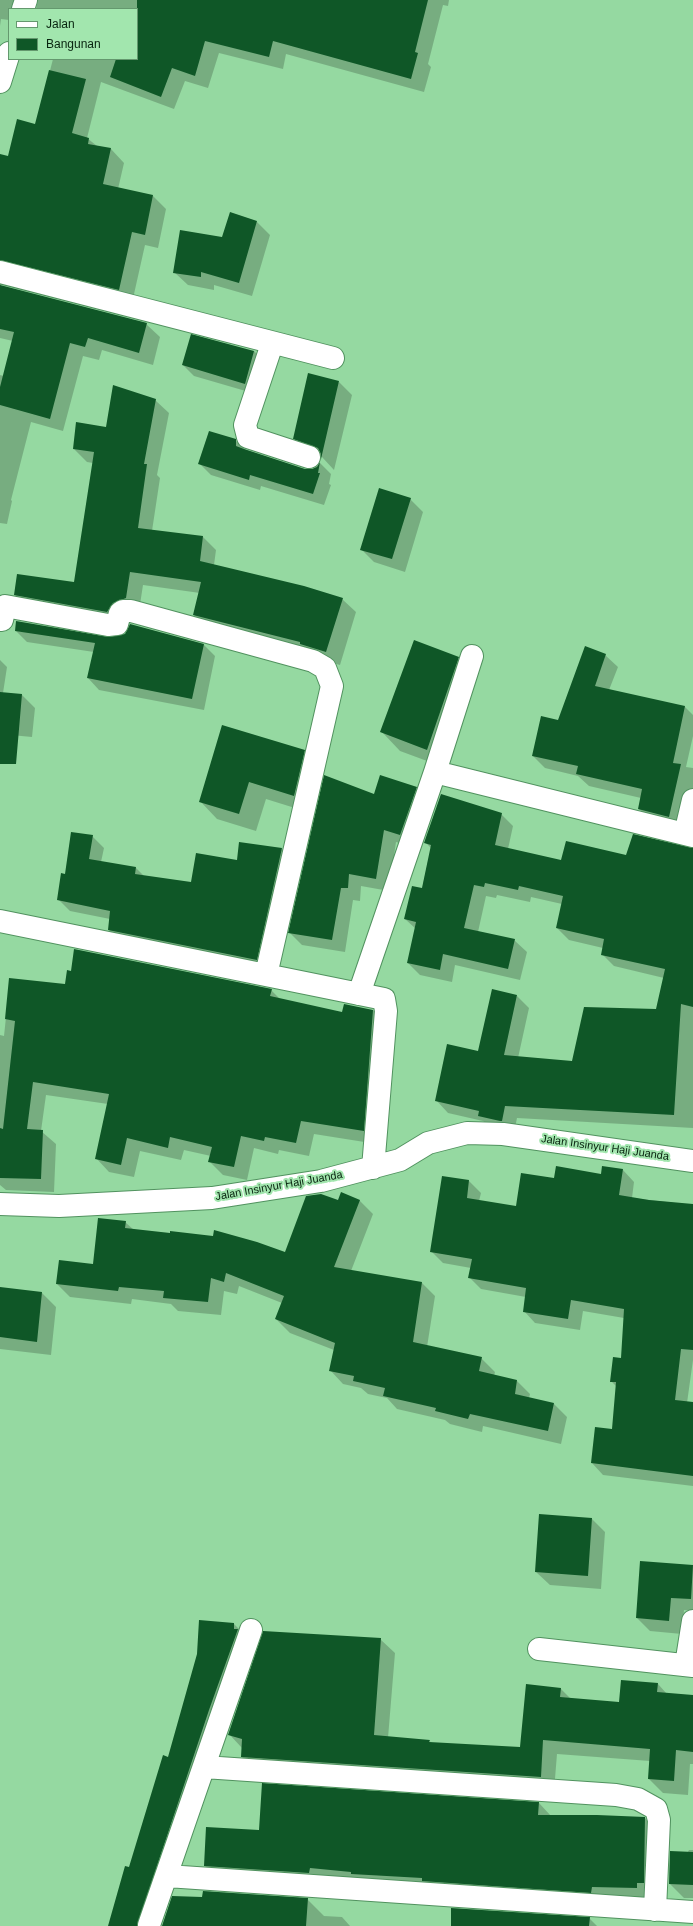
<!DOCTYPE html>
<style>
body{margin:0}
#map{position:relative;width:693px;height:1926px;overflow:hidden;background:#95d9a1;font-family:Helvetica,sans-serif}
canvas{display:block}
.legend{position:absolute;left:8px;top:8px;width:130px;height:52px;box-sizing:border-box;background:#a2e6ae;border:1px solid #64986e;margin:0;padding:5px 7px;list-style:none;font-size:12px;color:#08240f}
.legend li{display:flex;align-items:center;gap:8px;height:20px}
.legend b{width:20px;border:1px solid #64986e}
</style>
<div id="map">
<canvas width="693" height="1926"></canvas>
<ul class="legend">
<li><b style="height:5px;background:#fff"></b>Jalan</li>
<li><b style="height:11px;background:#0f5727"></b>Bangunan</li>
</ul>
</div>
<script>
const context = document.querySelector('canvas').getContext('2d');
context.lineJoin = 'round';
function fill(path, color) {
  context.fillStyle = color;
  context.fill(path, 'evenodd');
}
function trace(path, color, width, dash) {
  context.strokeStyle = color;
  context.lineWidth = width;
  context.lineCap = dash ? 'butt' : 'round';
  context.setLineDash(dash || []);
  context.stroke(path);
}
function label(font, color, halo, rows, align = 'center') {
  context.font = font + ' Helvetica,sans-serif';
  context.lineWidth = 4;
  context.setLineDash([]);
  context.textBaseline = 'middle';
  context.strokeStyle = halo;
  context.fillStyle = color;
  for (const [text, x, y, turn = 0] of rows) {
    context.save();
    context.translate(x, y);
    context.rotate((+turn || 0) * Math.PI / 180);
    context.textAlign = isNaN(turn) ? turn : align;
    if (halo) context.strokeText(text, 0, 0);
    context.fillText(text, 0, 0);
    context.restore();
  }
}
fill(new Path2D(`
 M 0,0 L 449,0 L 448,6 L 443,5 L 428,64 L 431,67 L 424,92 L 286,54 L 283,69 L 219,53 L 208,88 L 185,81 L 174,109 L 101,82 L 87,138 L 97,146 L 111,149 L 124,163 L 118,189 L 153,196 L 166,209 L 158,248 L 145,245 L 132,303 L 1,282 L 1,286 L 146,324 L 160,337 L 153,365 L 102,350 L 99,360 L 83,356 L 63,431 L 31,422 L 11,500 L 12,501 L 7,524 L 0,523 L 0,375 L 4,376 L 13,341 L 0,338 L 0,167 L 36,125 L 53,59 L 137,59 L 137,9 L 36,9 L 38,0 L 31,4 L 27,9 L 9,9 L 9,20 L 1,19 L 0,26 Z
 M 257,222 L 270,235 L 252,296 L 214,285 L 214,290 L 188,285 L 174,272 L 223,239 Z
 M 254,351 L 265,362 L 256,394 L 194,376 L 183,365 Z
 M 339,382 L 352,395 L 334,470 L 322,457 L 307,451 L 294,438 Z
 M 155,400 L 169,413 L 157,475 L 160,478 L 152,531 L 203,537 L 216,550 L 214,565 L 342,599 L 356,612 L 340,665 L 208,628 L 194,615 L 200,593 L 143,585 L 139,611 L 126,616 L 28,608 L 15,595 L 75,583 L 93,463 L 87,462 L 74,449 Z
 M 235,440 L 246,450 L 305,470 L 312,470 L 320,463 L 331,474 L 329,484 L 331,485 L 324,505 L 261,486 L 260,490 L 211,475 L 199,463 Z
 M 410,499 L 423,512 L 405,572 L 374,562 L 361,549 Z
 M 16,631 L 204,645 L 215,656 L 204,710 L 99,690 L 88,678 L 94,652 L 27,642 Z
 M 605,655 L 618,667 L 609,690 L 685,707 L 693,715 L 693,736 L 686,767 L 693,768 L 693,813 L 688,830 L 651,821 L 639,809 L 641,798 L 589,786 L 578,776 L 545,768 L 533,756 Z
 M 458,658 L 477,677 L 446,768 L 400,751 L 382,732 Z
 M 0,660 L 7,667 L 3,693 L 22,695 L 35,708 L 32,737 L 0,734 Z
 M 304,751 L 322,768 L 311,813 L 266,799 L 256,831 L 217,819 L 200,801 Z
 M 416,788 L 429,800 L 413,847 L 396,842 L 389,891 L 361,886 L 360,901 L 353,900 L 345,952 L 302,945 L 290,933 L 375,795 Z
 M 501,814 L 513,826 L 508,849 L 562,861 L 693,849 L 693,1128 L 517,1118 L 514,1133 L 491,1128 L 483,1121 L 448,1113 L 436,1100 L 479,1052 L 517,996 L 529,1008 L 518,1058 L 572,1062 L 657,1010 L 664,978 L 614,966 L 602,954 L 603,948 L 569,940 L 557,928 L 562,904 L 531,897 L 530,902 L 497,895 L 496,898 L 486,896 L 478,932 L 514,940 L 527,952 L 520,980 L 455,965 L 452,982 L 420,975 L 408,963 L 416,929 L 405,919 L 422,889 L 431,848 L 425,842 Z
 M 92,836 L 104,848 L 101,862 L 136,868 L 144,876 L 192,883 L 238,862 L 282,849 L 293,860 L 268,971 L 120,941 L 109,930 L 110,919 L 70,911 L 58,899 L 65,875 Z
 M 10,979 L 66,986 L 271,990 L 280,999 L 343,1013 L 373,1010 L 386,1024 L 377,1144 L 314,1134 L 309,1156 L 279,1150 L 278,1154 L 254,1148 L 247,1180 L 223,1175 L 209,1161 L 211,1156 L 184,1150 L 181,1160 L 140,1151 L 134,1177 L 109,1172 L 96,1158 L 108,1104 L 46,1095 L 41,1131 L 56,1144 L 54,1192 L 6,1190 L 0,1185 L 0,1035 L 4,1036 Z
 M 623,1170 L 634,1182 L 632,1198 L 693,1205 L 693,1360 L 687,1403 L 693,1403 L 693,1486 L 603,1475 L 592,1463 L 613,1430 L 617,1387 L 611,1381 L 622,1359 L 624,1318 L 583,1311 L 580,1330 L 535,1323 L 524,1311 L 526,1297 L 481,1289 L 469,1277 L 471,1268 L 443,1263 L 431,1251 L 443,1178 L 469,1181 L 481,1193 L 479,1201 L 517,1207 L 555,1180 L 602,1175 Z
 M 359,1200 L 373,1214 L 351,1271 L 422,1283 L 435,1296 L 427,1347 L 481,1358 L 495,1372 L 494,1376 L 517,1381 L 530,1394 L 529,1398 L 554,1404 L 567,1417 L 561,1444 L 483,1426 L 482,1432 L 450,1424 L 445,1420 L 397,1409 L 387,1398 L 368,1394 L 361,1388 L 343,1384 L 330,1370 L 334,1350 L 290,1333 L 276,1319 L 282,1303 L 239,1286 L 237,1294 L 224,1291 L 221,1315 L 178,1311 L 171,1304 L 132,1299 L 131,1304 L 70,1297 L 57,1284 L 94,1265 L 125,1222 L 134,1230 L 285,1254 L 338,1201 Z
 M 0,1288 L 42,1293 L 56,1307 L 51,1355 L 0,1349 Z
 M 592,1519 L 605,1532 L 601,1589 L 550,1585 L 536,1572 Z
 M 693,1566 L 693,1611 L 684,1610 L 682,1634 L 650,1631 L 637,1618 Z
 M 234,1624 L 247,1637 L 153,1926 L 112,1926 L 130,1868 L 168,1758 Z
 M 380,1639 L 395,1653 L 388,1738 L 429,1741 L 432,1743 L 521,1748 L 560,1688 L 571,1699 L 620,1703 L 658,1684 L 667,1694 L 693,1696 L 693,1764 L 690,1764 L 688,1795 L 663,1793 L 649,1779 L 650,1761 L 557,1754 L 554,1791 L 256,1771 L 242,1757 L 242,1748 L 229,1734 Z
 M 539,1803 L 551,1816 L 645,1818 L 658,1831 L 649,1901 L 218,1878 L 205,1866 L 259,1831 Z
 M 689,1850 L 693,1850 L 693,1898 L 684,1898 L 670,1884 Z
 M 307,1899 L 324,1916 L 342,1917 L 350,1926 L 179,1926 Z
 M 589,1918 L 597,1926 L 452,1926 Z`), '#0003');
fill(new Path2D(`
 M 137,0 L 428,0 L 415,52 L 418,53 L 411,79 L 273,41 L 269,57 L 205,41 L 195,76 L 172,68 L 161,97 L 110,77 L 116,59 L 137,59 Z
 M 49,70 L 86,79 L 72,133 L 89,138 L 88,144 L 111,148 L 103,184 L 153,195 L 145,235 L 132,232 L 119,290 L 0,260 L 0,154 L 8,156 L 17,119 L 35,124 Z
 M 230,212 L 257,221 L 239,283 L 201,272 L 201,277 L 173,273 L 180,230 L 222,237 Z
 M 0,285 L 147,323 L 139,353 L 88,338 L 85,347 L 70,343 L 50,419 L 0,405 L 0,387 L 14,332 L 0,329 Z
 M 191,334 L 254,351 L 245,384 L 182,365 Z
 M 308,373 L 339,381 L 321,459 L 321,454 L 318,448 L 293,439 Z
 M 113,385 L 156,399 L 144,464 L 147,464 L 138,528 L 203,536 L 200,561 L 304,586 L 343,598 L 326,652 L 300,644 L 300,642 L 193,615 L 201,582 L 130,572 L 126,598 L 113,603 L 107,612 L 14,595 L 17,574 L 74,582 L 94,452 L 73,449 L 76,422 L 106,427 Z
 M 209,431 L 236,439 L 236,446 L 244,449 L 305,469 L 312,469 L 317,467 L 320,462 L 318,473 L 320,473 L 313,494 L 250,475 L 249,480 L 198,464 Z
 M 379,488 L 411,498 L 392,559 L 360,550 Z
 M 16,621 L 109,637 L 125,634 L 130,624 L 204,644 L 192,699 L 87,678 L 95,643 L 15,631 Z
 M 414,640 L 459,657 L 427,750 L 380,732 Z
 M 585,646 L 606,654 L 595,686 L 685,706 L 673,763 L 681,764 L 669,817 L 638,809 L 642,789 L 576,774 L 578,766 L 532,756 L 541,716 L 558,720 Z
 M 0,692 L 22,694 L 16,764 L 0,764 Z
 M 222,725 L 305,750 L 294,796 L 249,782 L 239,814 L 199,802 Z
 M 324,775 L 374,794 L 380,775 L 417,787 L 400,835 L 384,830 L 376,879 L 349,874 L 348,888 L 341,888 L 332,940 L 288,933 Z
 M 441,794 L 502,813 L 495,845 L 561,860 L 566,841 L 626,855 L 633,834 L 693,848 L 693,1007 L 681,1004 L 674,1115 L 505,1106 L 502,1121 L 500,1121 L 478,1116 L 479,1111 L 435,1101 L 447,1044 L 478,1051 L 492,989 L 517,995 L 504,1055 L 572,1061 L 584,1007 L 656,1009 L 665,969 L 601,955 L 604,939 L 556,928 L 563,896 L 519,886 L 518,890 L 485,883 L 484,887 L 474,885 L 464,928 L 515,939 L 508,969 L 443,954 L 440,970 L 407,963 L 416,922 L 404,919 L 412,886 L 422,888 L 431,845 L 424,843 Z
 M 71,832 L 93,835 L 89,859 L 136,867 L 135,874 L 191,882 L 196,853 L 237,860 L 239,842 L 282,848 L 257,960 L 108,930 L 110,911 L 57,900 L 61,873 L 65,874 Z
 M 74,949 L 272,989 L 270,996 L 342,1012 L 344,1004 L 373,1010 L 364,1131 L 301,1121 L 296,1143 L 265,1137 L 264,1141 L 241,1136 L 234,1167 L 208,1162 L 212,1147 L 170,1137 L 168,1148 L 127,1138 L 121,1165 L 95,1159 L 109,1094 L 33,1082 L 27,1129 L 43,1130 L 41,1179 L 0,1178 L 0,1128 L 3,1129 L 15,1021 L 5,1019 L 9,978 L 65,984 L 67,970 L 71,971 Z
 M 556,1166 L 601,1174 L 602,1166 L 623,1169 L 619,1195 L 649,1200 L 693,1204 L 693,1350 L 681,1349 L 675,1400 L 693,1402 L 693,1476 L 591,1463 L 595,1427 L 612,1429 L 616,1382 L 610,1382 L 613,1357 L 621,1358 L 624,1309 L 571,1300 L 568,1319 L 523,1312 L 526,1288 L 468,1278 L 472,1259 L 430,1252 L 442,1176 L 469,1180 L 467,1198 L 516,1206 L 521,1173 L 554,1178 Z
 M 341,1192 L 360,1200 L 334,1267 L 422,1282 L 413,1342 L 482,1357 L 479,1371 L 517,1380 L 515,1394 L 554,1403 L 548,1431 L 470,1414 L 468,1419 L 435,1411 L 436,1408 L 383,1396 L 385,1388 L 353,1381 L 354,1376 L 329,1371 L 335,1343 L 275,1319 L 284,1296 L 226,1273 L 224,1282 L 211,1278 L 208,1302 L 163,1298 L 164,1291 L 119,1287 L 118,1291 L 56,1284 L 59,1260 L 93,1264 L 98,1218 L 126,1221 L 125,1228 L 170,1233 L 170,1231 L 213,1236 L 214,1230 L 257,1242 L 285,1252 L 306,1196 L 321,1194 L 338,1200 Z
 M 0,1287 L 42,1292 L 37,1342 L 0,1337 Z
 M 539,1514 L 592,1518 L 588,1576 L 535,1572 Z
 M 640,1561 L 693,1565 L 691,1599 L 671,1598 L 669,1621 L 636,1618 Z
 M 199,1620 L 234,1623 L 234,1629 L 238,1629 L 209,1710 L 137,1926 L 108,1926 L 125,1866 L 129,1867 L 163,1755 L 168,1757 L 197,1654 Z
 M 263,1631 L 381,1638 L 374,1735 L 430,1740 L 429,1742 L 520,1747 L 526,1684 L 561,1688 L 560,1697 L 619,1702 L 621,1680 L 658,1683 L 657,1692 L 693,1695 L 693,1752 L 676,1750 L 674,1781 L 648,1779 L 650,1749 L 543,1740 L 541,1777 L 241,1757 L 242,1739 L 228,1735 Z
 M 262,1783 L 539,1802 L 538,1815 L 597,1815 L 645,1817 L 644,1883 L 637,1883 L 637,1888 L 592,1887 L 591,1893 L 422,1881 L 422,1878 L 351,1874 L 351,1872 L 310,1868 L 309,1873 L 204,1866 L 206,1827 L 259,1830 Z
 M 670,1851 L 693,1852 L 693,1885 L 669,1884 Z
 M 203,1891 L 308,1898 L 306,1926 L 162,1926 L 172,1896 L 202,1897 Z
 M 451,1908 L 590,1917 L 589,1926 L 451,1926 Z`), '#0f5727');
const minor = new Path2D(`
 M 23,9 L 26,0
 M 0,82 L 9,53
 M 0,272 L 333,358
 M 272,344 L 245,425 L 248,437 L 309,457
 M 0,620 L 2,620 L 5,606 L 108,625 L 117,624 L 120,613 L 123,611 L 131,611 L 313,661 L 325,668 L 332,686 L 266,975
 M 435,772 L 472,656
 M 685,834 L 693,800
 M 0,921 L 384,999 L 386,1011 L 373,1168
 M 359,994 L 435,772 L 693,836
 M 0,1204 L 59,1206 L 212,1198 L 321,1181 L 400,1160 L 428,1143 L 467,1133 L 503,1134 L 693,1161
 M 539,1649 L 693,1666
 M 686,1665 L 693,1621
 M 204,1767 L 616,1795 L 638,1799 L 656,1809 L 659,1820 L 655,1910
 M 167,1876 L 693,1912
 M 149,1925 L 251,1630`);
trace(minor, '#51925f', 24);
trace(minor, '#fff', 22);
label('11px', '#08240f', '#a2e6ae', [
 ["Jalan Insinyur Haji Juanda",605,1148,8],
 ["Jalan Insinyur Haji Juanda",279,1186,-10]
]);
</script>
